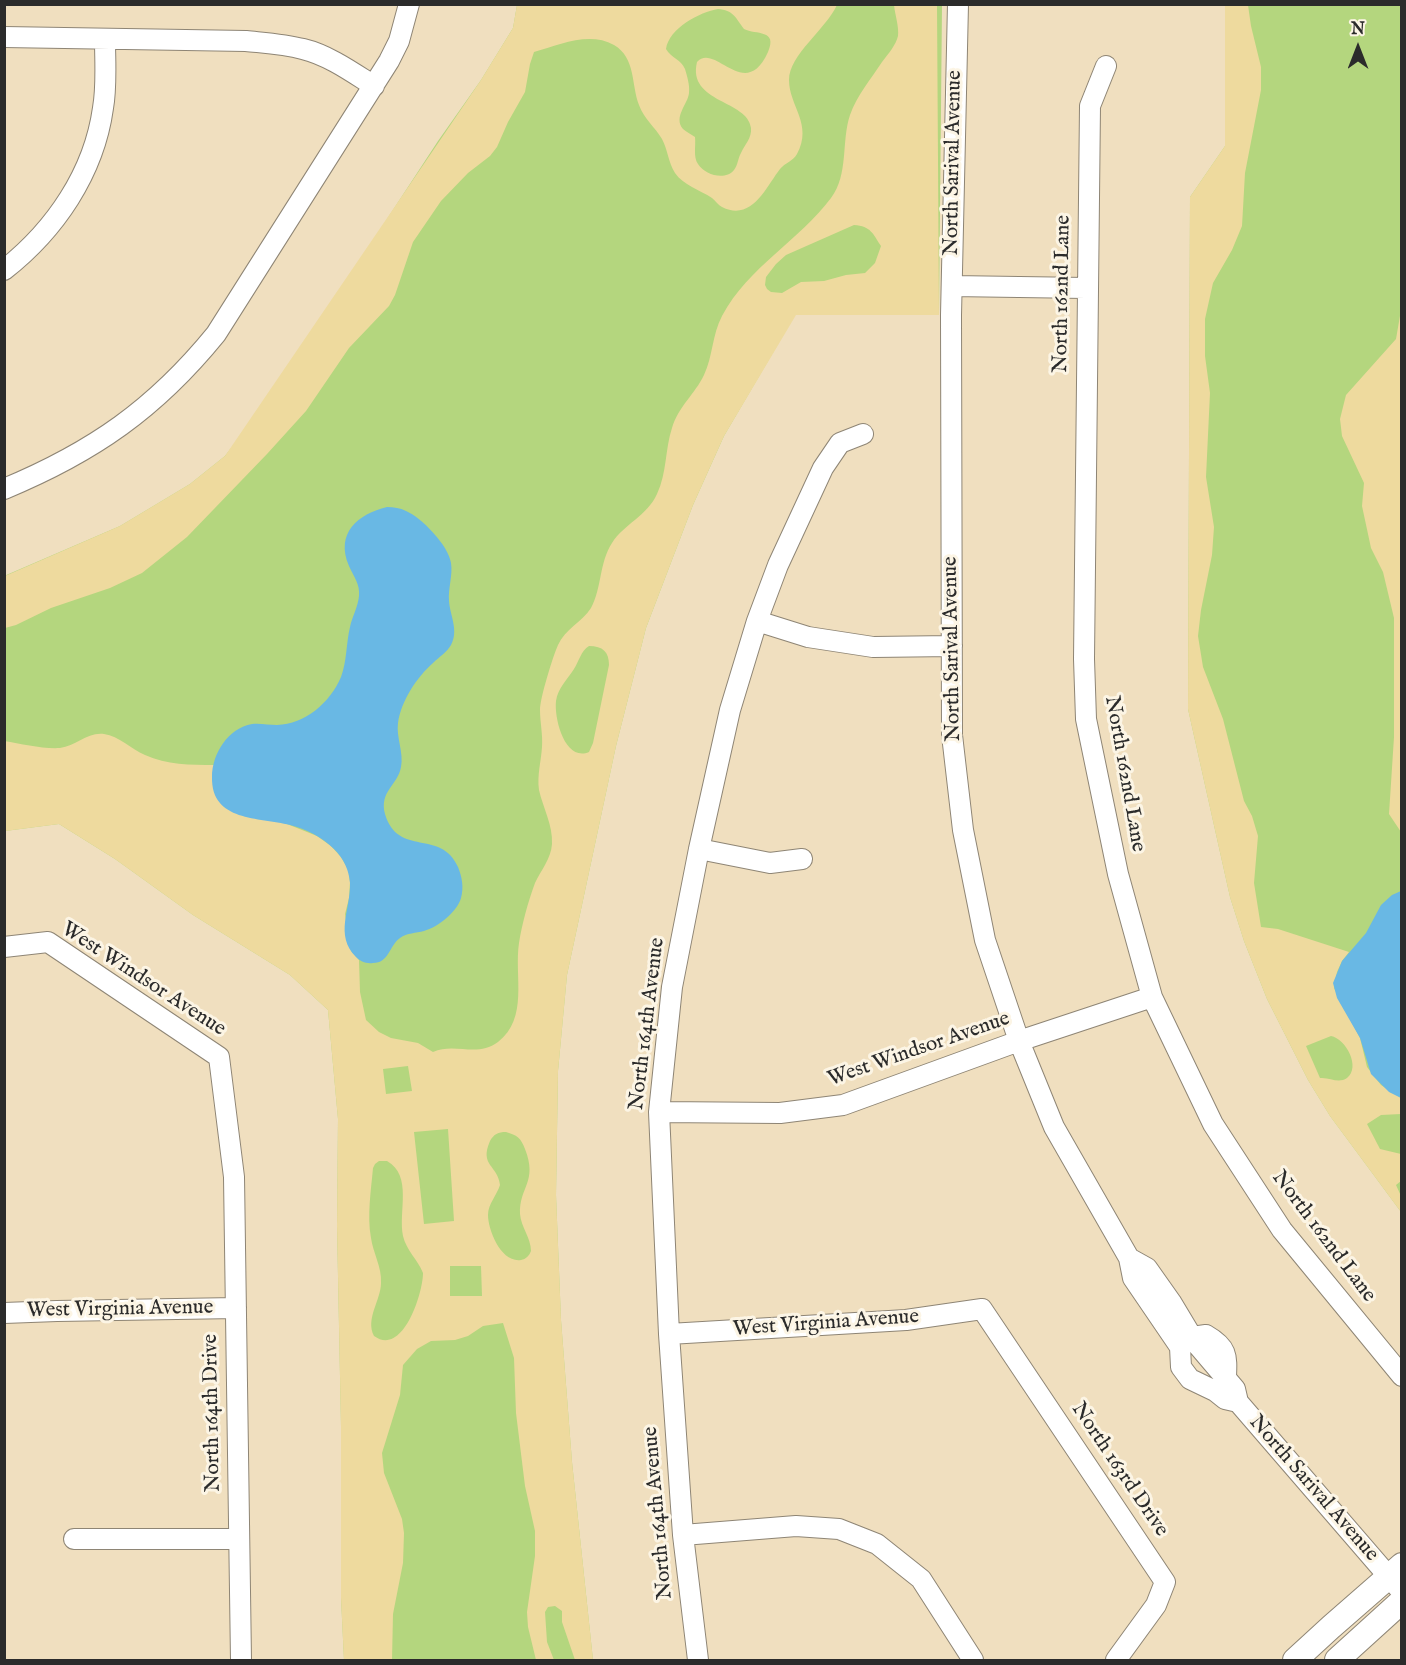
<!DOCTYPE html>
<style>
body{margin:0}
#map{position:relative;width:1406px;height:1665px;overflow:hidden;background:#f0dfbf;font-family:"IM FELL English",serif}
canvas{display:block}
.frame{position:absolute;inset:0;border:6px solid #2b2b2b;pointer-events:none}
.north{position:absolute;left:1328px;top:18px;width:60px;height:60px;-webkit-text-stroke:4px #fcf5e5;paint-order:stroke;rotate:0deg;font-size:16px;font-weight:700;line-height:24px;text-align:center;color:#2b2b2b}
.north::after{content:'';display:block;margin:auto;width:21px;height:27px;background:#2b2b2b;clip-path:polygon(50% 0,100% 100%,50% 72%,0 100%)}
</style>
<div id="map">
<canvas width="1406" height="1665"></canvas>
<div class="frame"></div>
<div class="north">N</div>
</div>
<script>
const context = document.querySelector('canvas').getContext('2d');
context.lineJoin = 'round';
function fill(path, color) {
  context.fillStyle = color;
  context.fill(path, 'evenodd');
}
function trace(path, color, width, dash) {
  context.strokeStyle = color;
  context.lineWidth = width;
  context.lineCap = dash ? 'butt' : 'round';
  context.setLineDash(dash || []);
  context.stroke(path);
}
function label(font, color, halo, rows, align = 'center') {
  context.font = font + ' "IM FELL English",serif';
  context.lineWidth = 6;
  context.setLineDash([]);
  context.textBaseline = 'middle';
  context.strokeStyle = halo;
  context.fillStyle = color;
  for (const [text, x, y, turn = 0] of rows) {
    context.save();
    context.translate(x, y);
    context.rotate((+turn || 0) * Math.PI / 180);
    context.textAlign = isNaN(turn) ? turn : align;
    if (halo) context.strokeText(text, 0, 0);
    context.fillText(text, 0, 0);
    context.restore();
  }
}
fill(new Path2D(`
 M 517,5 L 942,5 L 939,315 L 795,315 L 724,436 L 693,505 L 646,628 L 616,746 L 567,975 L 558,1071 L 556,1195 L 561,1320 L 572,1462 L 593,1660 L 344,1660 L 341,1598 L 341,1426 L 337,1226 L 338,1119 L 328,1010 L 290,975 L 193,915 L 115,859 L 59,824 L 5,831 L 4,576 L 120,526 L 190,484 L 225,456 L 274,392 L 438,141 L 481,80 L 513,28 Z
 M 1225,5 L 1401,5 L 1401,1212 L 1330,1116 L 1308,1080 L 1267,999 L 1244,941 L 1230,897 L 1188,709 L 1190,197 L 1225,146 Z`), '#b4d67e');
fill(new Path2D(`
 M 905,4 L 937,5 L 939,315 L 796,315 L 724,436 L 693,505 L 646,628 L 616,746 L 567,975 L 558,1071 L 556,1195 L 561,1320 L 572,1462 L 593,1660 L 575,1660 L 562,1622 L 562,1611 L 555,1606 L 548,1607 L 545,1612 L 547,1642 L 554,1660 L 536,1660 L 528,1627 L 527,1612 L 535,1556 L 535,1531 L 525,1486 L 516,1413 L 514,1358 L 503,1323 L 483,1326 L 468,1336 L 455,1340 L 431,1341 L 417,1349 L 403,1365 L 400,1395 L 382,1453 L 384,1473 L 402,1519 L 404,1533 L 403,1563 L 393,1614 L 392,1660 L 344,1660 L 341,1598 L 341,1426 L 337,1226 L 338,1119 L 328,1010 L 290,975 L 193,915 L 115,859 L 59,824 L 5,831 L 4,741 C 22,744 42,749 60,748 C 76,746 87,732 104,734 C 119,736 131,749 145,755 C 167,765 190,765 214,765 L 213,785 L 287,824 L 317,836 L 331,846 L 341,857 L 348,869 L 350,882 L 349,898 L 345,914 L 351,951 L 359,960 L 360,992 L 366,1020 L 379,1032 L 391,1038 L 418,1043 L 433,1052 C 455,1042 477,1058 498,1042 C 529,1018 514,976 519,943 C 522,924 528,902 535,883 C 541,870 551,859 552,844 C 553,825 543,808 539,790 C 537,775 541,762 542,747 C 543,735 540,722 540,710 C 540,698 553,656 558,645 C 565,629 582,622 591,608 C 602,588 599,563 612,543 C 624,524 647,516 657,494 C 667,473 665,449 672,428 C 678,407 695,394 704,375 C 713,356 712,335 722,316 C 749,266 799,241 831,198 C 849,174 841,142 850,115 C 857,95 871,79 882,62 C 888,54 896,45 898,36 C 899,26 895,15 894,5 ZM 854,225 C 871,226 873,234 881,246 L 875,263 L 865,273 L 846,275 L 824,281 L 801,282 L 782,293 L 771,292 L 767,289 L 765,285 L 766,277 L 776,264 L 786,255 ZM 589,646 C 603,646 609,652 609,665 L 593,743 L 589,752 C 565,762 554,719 556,701 C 558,688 567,680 574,669 C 579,661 581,651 589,646 ZM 408,1066 L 412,1091 L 386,1094 L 383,1069 ZM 448,1129 L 454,1221 L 424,1224 L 414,1132 ZM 506,1132 C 517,1135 521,1138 525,1149 C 538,1182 519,1187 520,1214 C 521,1227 531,1238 531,1251 C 529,1256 526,1259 521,1260 C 501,1263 488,1230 488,1215 C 488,1204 497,1195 500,1185 C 498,1165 479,1166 490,1141 C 494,1134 498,1132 506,1132 ZM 379,1161 L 387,1161 C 413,1176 398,1211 403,1236 C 406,1250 418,1260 423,1273 C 423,1293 403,1357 374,1336 C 365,1319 381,1300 381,1283 C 382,1267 373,1253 371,1238 C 367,1216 371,1190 373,1168 L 375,1164 ZM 450,1266 L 481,1266 L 482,1296 L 450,1296 Z
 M 517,5 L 837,5 C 826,29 789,55 789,80 C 789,106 813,124 797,154 C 793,161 785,163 780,169 C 766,187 752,222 722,207 C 718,205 716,201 712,198 C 700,190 683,185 675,173 C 668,162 668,150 662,139 C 655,127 644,119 639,105 C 631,84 636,58 614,45 C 589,31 559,45 534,52 L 530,64 L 525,92 L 508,122 L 497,147 L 490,156 L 468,173 L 441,201 L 413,242 L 395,295 L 389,306 L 349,348 L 306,411 L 267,454 L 187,537 L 142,573 L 110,588 L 51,608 L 16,625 L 5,628 L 5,576 L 120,526 L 190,484 L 225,456 L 481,80 L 513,28 ZM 718,9 C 733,10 736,18 744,29 C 756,35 778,29 768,52 C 745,103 715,42 697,62 C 687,103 748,100 751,128 C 752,138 745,144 741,153 C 738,158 738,165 734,170 C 725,181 705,175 698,164 C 693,157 696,146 695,137 C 691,134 686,132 683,129 C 673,117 688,104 689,93 C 690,85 687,76 685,69 C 681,59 671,58 666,49 C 669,28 700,12 718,9 Z
 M 1225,5 L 1248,5 L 1251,26 L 1261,67 L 1261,90 L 1245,173 L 1242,226 L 1232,250 L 1213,283 L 1205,319 L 1205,356 L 1210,393 L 1206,477 L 1214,527 L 1212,555 L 1201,610 L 1198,636 L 1203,667 L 1223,719 L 1244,801 L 1252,816 L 1258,836 L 1254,883 L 1261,927 L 1278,929 L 1349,952 L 1342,961 L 1337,972 L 1334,988 L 1360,1038 L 1367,1067 L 1381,1085 L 1401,1098 L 1401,1114 L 1381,1115 L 1367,1124 L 1380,1149 L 1401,1154 L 1401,1181 L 1396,1185 L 1401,1196 L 1401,1212 L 1330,1116 L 1308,1080 L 1267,999 L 1244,941 L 1230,897 L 1188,709 L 1190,197 L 1225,146 ZM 1331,1036 C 1346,1039 1361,1067 1347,1078 C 1338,1084 1330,1077 1320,1078 L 1306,1046 Z
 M 1401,310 L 1401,832 L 1389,814 L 1394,737 L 1394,618 L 1383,572 L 1371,548 L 1362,506 L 1364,483 L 1342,436 L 1340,419 L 1346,395 L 1396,339 Z`), '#eeda9e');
fill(new Path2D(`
 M 387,507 C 394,507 400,508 406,511 C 421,517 449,546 451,563 C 453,575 448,588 449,601 C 450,616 459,630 451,645 C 447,652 439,657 433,663 C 417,677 401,701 398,723 C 396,737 404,753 401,767 C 398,785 379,791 385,814 C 398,858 441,828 458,867 C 462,877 464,887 461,898 C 457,912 438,927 424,931 C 416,933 407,933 400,938 C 389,946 389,963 373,963 C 366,964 360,961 356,957 C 334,935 351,909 350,883 C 349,870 344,859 334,849 C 322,837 306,829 290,825 C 259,817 211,822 212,777 C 212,754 228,728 252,724 C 260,723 269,725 277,725 C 305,724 330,703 341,677 C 347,661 346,644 350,627 C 352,617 358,607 359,596 C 360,584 354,577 349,566 C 335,533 358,514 387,507 Z
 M 1401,891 L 1402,891 L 1401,1098 L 1389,1092 L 1371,1074 L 1360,1038 L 1337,998 L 1333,983 L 1342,961 L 1366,933 L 1381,905 L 1392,895 Z`), '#69b8e4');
const minor = new Path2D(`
 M 958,4 L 951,315 L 952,735 L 963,830 L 985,940 L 1019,1041 L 1054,1127 L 1129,1258 L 1133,1278 L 1180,1347 L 1181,1367 L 1190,1379 L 1215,1391 L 1225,1399 L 1238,1402
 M 4,37 L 246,41 C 265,43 284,44 303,49 C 328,55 352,72 374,86
 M 1106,66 L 1090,106 L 1084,659 L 1086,719 L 1118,874 L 1152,997 L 1213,1124 L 1282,1230 L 1402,1376
 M 4,270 C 55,230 94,173 103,108 C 107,86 105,62 105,39
 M 952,286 L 1086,288
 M 4,489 C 93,452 155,409 216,334 L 389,61 L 399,41 L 409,4
 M 757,621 L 808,637 L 873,647 L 952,646
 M 699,849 L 770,863 L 802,859
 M 4,947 L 48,942 L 219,1057 L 234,1177 L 241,1660
 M 659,1112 L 780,1113 L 843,1105 L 1019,1041 L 1152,997
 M 1129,1258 L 1147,1268 L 1171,1302 L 1195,1342 L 1235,1389 L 1238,1402 L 1402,1592
 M 4,1313 L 57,1311 L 236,1308
 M 669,1334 L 906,1320 L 982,1309 L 1165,1582 L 1156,1605 L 1116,1660
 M 1185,1343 L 1192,1337 L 1206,1335 C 1227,1347 1227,1355 1226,1377
 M 683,1535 L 796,1526 L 839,1529 L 877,1544 L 921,1579 L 973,1660
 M 74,1539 L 239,1539
 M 698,1660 L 683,1535 L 669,1334 L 659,1112 L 672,987 L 699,849 L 730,710 L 757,621 L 778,565 L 823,468 L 840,443 L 863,434`);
const major = new Path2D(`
 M 1295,1660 L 1331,1627 L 1402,1565
 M 1337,1660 L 1402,1601`);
trace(minor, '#8e8575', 22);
trace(major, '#8e8575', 26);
trace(minor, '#fff', 20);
trace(major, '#fff', 24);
label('21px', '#2b2b2b', '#fcf5e5', [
 ["North Sarival Avenue",954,163,-89],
 ["North 162nd Lane",1063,294,-89],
 ["North Sarival Avenue",953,649,-91],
 ["North 162nd Lane",1124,774,80],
 ["West Windsor Avenue",143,980,33],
 ["North 164th Avenue",648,1024,-83],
 ["West Windsor Avenue",919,1050,-19],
 ["North 162nd Lane",1323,1237,53],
 ["West Virginia Avenue",120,1310,-1],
 ["West Virginia Avenue",826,1324,-4],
 ["North 164th Drive",213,1413,-91],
 ["North 163rd Drive",1119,1470,56],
 ["North Sarival Avenue",1313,1489,49],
 ["North 164th Avenue",659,1513,-95]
]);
</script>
